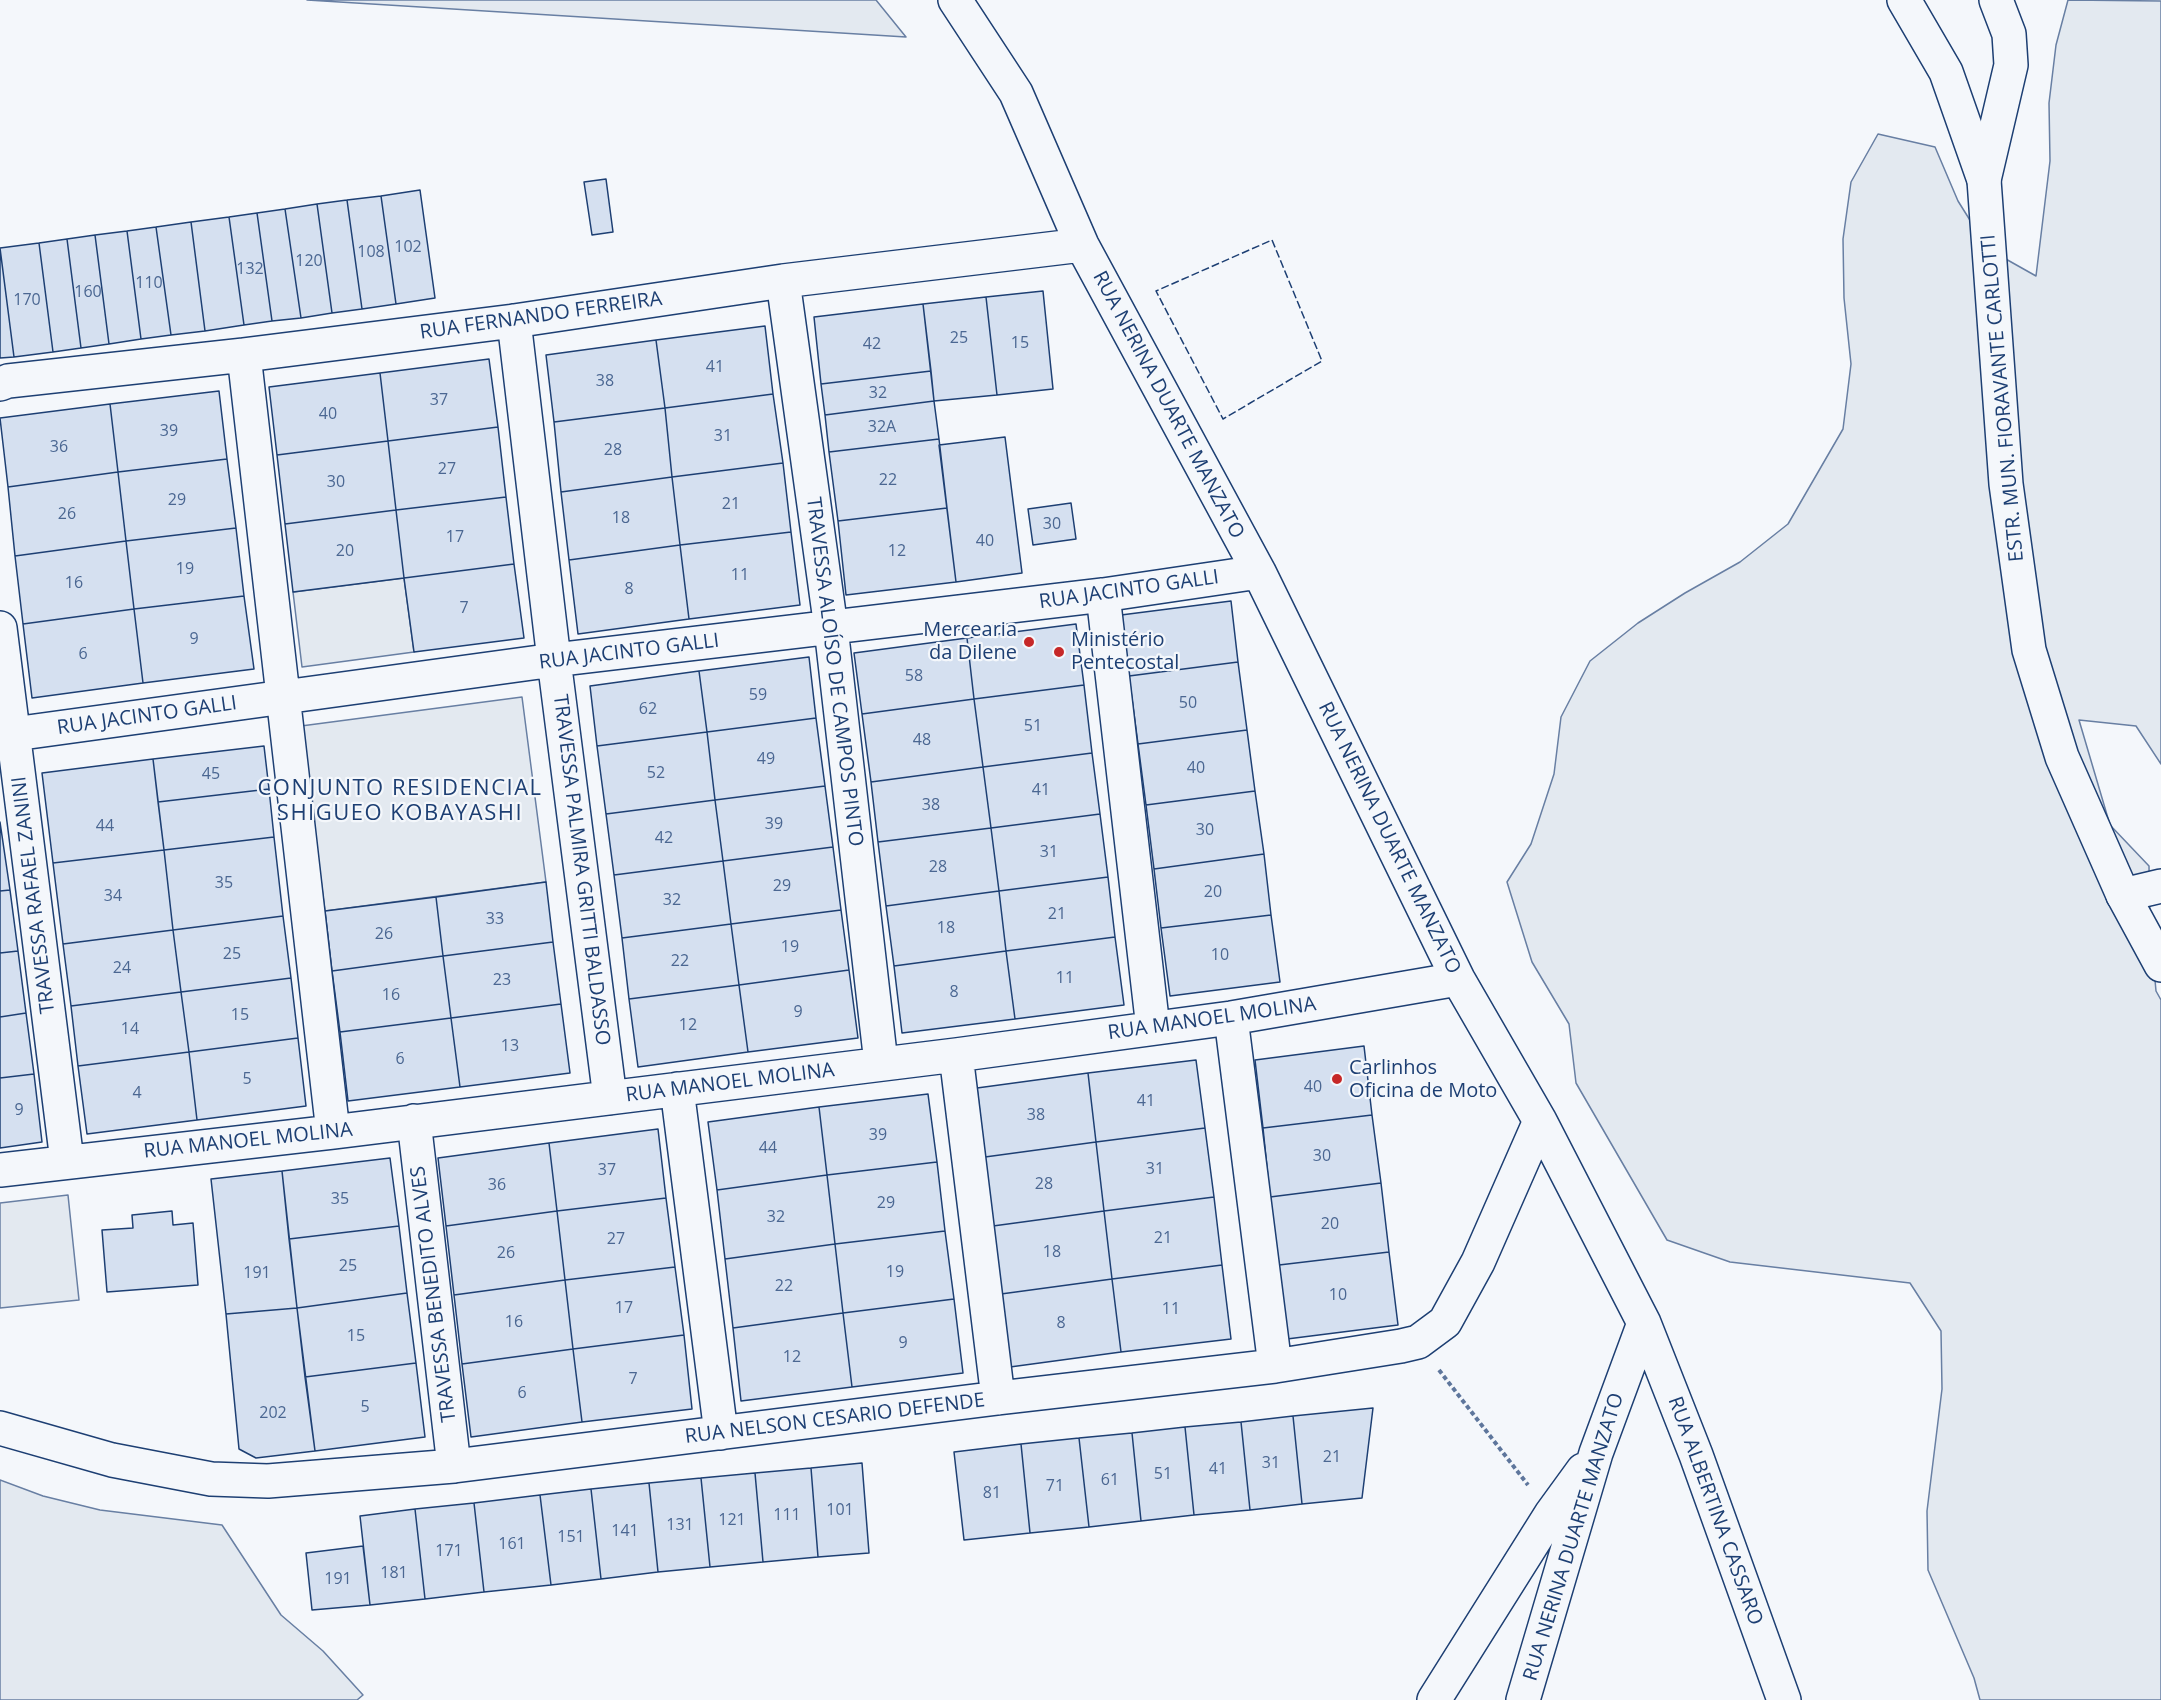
<!DOCTYPE html>
<meta charset="utf-8">
<style>
body{margin:0}
canvas{display:block;background:#f4f7fb}
</style>
<canvas width="2161" height="1700"></canvas>
<script>
const context = document.querySelector('canvas').getContext('2d');
context.lineJoin = 'round';
function fill(path, color) {
  context.fillStyle = color;
  context.fill(path, 'evenodd');
}
function trace(path, color, width, dash) {
  context.strokeStyle = color;
  context.lineWidth = width;
  context.lineCap = dash ? 'butt' : 'round';
  context.setLineDash(dash || []);
  context.stroke(path);
}
function label(font, color, halo, rows, align = 'center') {
  context.font = font + ' "Open Sans",sans-serif';
  context.lineWidth = 4.5;
  context.setLineDash([]);
  context.textBaseline = 'middle';
  context.strokeStyle = halo;
  context.fillStyle = color;
  for (const [text, x, y, turn = 0] of rows) {
    context.save();
    context.translate(x, y);
    context.rotate((+turn || 0) * Math.PI / 180);
    context.textAlign = isNaN(turn) ? turn : align;
    if (halo) context.strokeText(text, 0, 0);
    context.fillText(text, 0, 0);
    context.restore();
  }
}
const green = new Path2D(`
 M 307,0 L 876,0 L 906,37 Z
 M 2068,0 L 2161,1 L 2161,764 L 2136,726 L 2079,720 L 2110,825 L 2149,866 L 2150,925 L 2156,991 L 2161,1000 L 2161,1700 L 1980,1700 L 1974,1678 L 1928,1570 L 1927,1511 L 1942,1389 L 1941,1331 L 1910,1283 L 1730,1262 L 1667,1240 L 1576,1083 L 1569,1024 L 1532,962 L 1507,882 L 1531,844 L 1554,774 L 1561,717 L 1590,661 L 1638,623 L 1685,593 L 1740,562 L 1788,524 L 1843,429 L 1851,364 L 1844,298 L 1843,239 L 1851,182 L 1878,134 L 1935,147 L 1958,201 L 1988,249 L 2036,276 L 2050,161 L 2049,103 L 2056,45 Z
 M 404,578 L 414,652 L 302,667 L 293,592 Z
 M 522,697 L 546,882 L 325,911 L 301,726 Z
 M 68,1195 L 79,1300 L 0,1308 L 0,1203 Z
 M 0,1480 L 43,1496 L 100,1510 L 222,1525 L 281,1615 L 323,1651 L 363,1695 L 357,1700 L 0,1700 Z`);
fill(green, '#e3e9f0');
trace(green, '#687fa3', 1.5);
const building = new Path2D(`
 M 606,179 L 613,232 L 592,235 L 584,182 Z
 M 420,190 L 435,298 L 396,304 L 381,196 Z
 M 381,196 L 396,304 L 362,309 L 347,200 Z
 M 347,200 L 362,309 L 332,313 L 317,204 Z
 M 317,204 L 332,313 L 301,318 L 285,209 Z
 M 285,209 L 301,318 L 272,321 L 257,213 Z
 M 257,213 L 272,321 L 244,325 L 229,217 Z
 M 229,217 L 244,325 L 205,331 L 191,222 Z
 M 191,222 L 205,331 L 171,335 L 156,227 Z
 M 156,227 L 171,335 L 141,339 L 127,231 Z
 M 127,231 L 141,339 L 109,344 L 95,235 Z
 M 95,235 L 109,344 L 81,348 L 67,239 Z
 M 67,239 L 81,348 L 53,352 L 39,243 Z
 M 39,243 L 53,352 L 14,357 L 0,248 Z
 M 0,248 L 14,357 L 0,358 Z
 M 1043,291 L 1053,389 L 997,395 L 986,297 Z
 M 986,297 L 997,395 L 934,401 L 923,304 Z
 M 923,304 L 931,371 L 821,384 L 814,317 Z
 M 765,326 L 773,394 L 665,408 L 656,340 Z
 M 656,340 L 665,408 L 554,422 L 546,355 Z
 M 489,359 L 498,427 L 388,441 L 380,373 Z
 M 931,371 L 934,401 L 825,415 L 821,384 Z
 M 380,373 L 388,441 L 277,455 L 269,387 Z
 M 219,391 L 227,459 L 118,472 L 110,404 Z
 M 773,394 L 783,463 L 672,477 L 665,408 Z
 M 934,401 L 939,439 L 829,452 L 825,415 Z
 M 110,404 L 118,472 L 8,487 L 0,418 Z
 M 665,408 L 672,477 L 561,492 L 554,422 Z
 M 498,427 L 506,497 L 396,510 L 388,441 Z
 M 1005,437 L 1022,573 L 956,582 L 939,445 Z
 M 939,439 L 947,508 L 838,521 L 829,452 Z
 M 388,441 L 396,510 L 285,524 L 277,455 Z
 M 227,459 L 236,528 L 126,541 L 118,472 Z
 M 783,463 L 791,532 L 680,545 L 672,477 Z
 M 118,472 L 126,541 L 15,556 L 8,487 Z
 M 672,477 L 680,545 L 569,560 L 561,492 Z
 M 506,497 L 514,564 L 404,578 L 396,510 Z
 M 1071,503 L 1076,539 L 1033,545 L 1028,509 Z
 M 947,508 L 956,582 L 846,595 L 838,521 Z
 M 396,510 L 404,578 L 293,592 L 285,524 Z
 M 236,528 L 244,596 L 134,609 L 126,541 Z
 M 791,532 L 800,605 L 689,619 L 680,545 Z
 M 126,541 L 134,609 L 23,624 L 15,556 Z
 M 680,545 L 689,619 L 578,634 L 569,560 Z
 M 514,564 L 524,638 L 414,652 L 404,578 Z
 M 244,596 L 254,669 L 143,683 L 134,609 Z
 M 1231,601 L 1238,662 L 1129,676 L 1121,615 Z
 M 134,609 L 143,683 L 32,698 L 23,624 Z
 M 1076,624 L 1084,685 L 974,699 L 967,638 Z
 M 967,638 L 974,699 L 862,714 L 854,653 Z
 M 809,657 L 816,718 L 707,732 L 699,671 Z
 M 1238,662 L 1247,730 L 1138,744 L 1129,676 Z
 M 699,671 L 707,732 L 597,746 L 590,686 Z
 M 1084,685 L 1092,753 L 983,767 L 974,699 Z
 M 974,699 L 983,767 L 871,782 L 862,714 Z
 M 816,718 L 825,786 L 715,800 L 707,732 Z
 M 1247,730 L 1255,791 L 1146,805 L 1138,744 Z
 M 707,732 L 715,800 L 606,814 L 597,746 Z
 M 264,746 L 269,789 L 158,802 L 153,759 Z
 M 1092,753 L 1100,814 L 991,828 L 983,767 Z
 M 153,759 L 164,850 L 53,863 L 42,773 Z
 M 983,767 L 991,828 L 878,842 L 871,782 Z
 M 825,786 L 833,847 L 723,861 L 715,800 Z
 M 269,789 L 274,837 L 164,850 L 158,802 Z
 M 1255,791 L 1264,854 L 1154,869 L 1146,805 Z
 M 715,800 L 723,861 L 614,875 L 606,814 Z
 M 1100,814 L 1108,877 L 999,891 L 991,828 Z
 M 0,822 L 10,890 L 0,891 Z
 M 991,828 L 999,891 L 886,906 L 878,842 Z
 M 274,837 L 283,916 L 173,930 L 164,850 Z
 M 833,847 L 841,910 L 731,924 L 723,861 Z
 M 164,850 L 173,930 L 63,944 L 53,863 Z
 M 1264,854 L 1271,915 L 1161,928 L 1154,869 Z
 M 723,861 L 731,924 L 622,938 L 614,875 Z
 M 1108,877 L 1115,937 L 1006,951 L 999,891 Z
 M 546,882 L 553,942 L 443,956 L 436,897 Z
 M 10,890 L 18,951 L 0,953 L 0,891 Z
 M 999,891 L 1006,951 L 894,966 L 886,906 Z
 M 436,897 L 443,956 L 332,971 L 325,911 Z
 M 841,910 L 849,970 L 739,985 L 731,924 Z
 M 1271,915 L 1280,982 L 1170,996 L 1161,928 Z
 M 283,916 L 291,978 L 181,992 L 173,930 Z
 M 731,924 L 739,985 L 629,999 L 622,938 Z
 M 173,930 L 181,992 L 71,1006 L 63,944 Z
 M 1115,937 L 1124,1005 L 1015,1019 L 1006,951 Z
 M 553,942 L 561,1004 L 451,1018 L 443,956 Z
 M 18,951 L 26,1013 L 0,1017 L 0,953 Z
 M 1006,951 L 1015,1019 L 902,1033 L 894,966 Z
 M 443,956 L 451,1018 L 340,1032 L 332,971 Z
 M 849,970 L 858,1038 L 748,1052 L 739,985 Z
 M 291,978 L 298,1038 L 189,1052 L 181,992 Z
 M 739,985 L 748,1052 L 638,1067 L 629,999 Z
 M 181,992 L 189,1052 L 78,1066 L 71,1006 Z
 M 561,1004 L 570,1073 L 460,1087 L 451,1018 Z
 M 26,1013 L 34,1074 L 0,1078 L 0,1017 Z
 M 451,1018 L 460,1087 L 348,1101 L 340,1032 Z
 M 298,1038 L 306,1106 L 197,1120 L 189,1052 Z
 M 1364,1046 L 1372,1115 L 1263,1128 L 1255,1060 Z
 M 189,1052 L 197,1120 L 87,1134 L 78,1066 Z
 M 1196,1060 L 1205,1128 L 1096,1142 L 1088,1073 Z
 M 1088,1073 L 1096,1142 L 985,1157 L 977,1088 Z
 M 34,1074 L 42,1142 L 0,1148 L 0,1078 Z
 M 928,1094 L 937,1162 L 827,1175 L 819,1107 Z
 M 819,1107 L 827,1175 L 717,1190 L 708,1122 Z
 M 1372,1115 L 1381,1183 L 1270,1197 L 1263,1128 Z
 M 1205,1128 L 1214,1197 L 1104,1211 L 1096,1142 Z
 M 658,1129 L 666,1198 L 557,1211 L 549,1143 Z
 M 1096,1142 L 1104,1211 L 993,1226 L 985,1157 Z
 M 549,1143 L 557,1211 L 446,1226 L 438,1158 Z
 M 390,1158 L 399,1226 L 289,1239 L 282,1171 Z
 M 937,1162 L 945,1231 L 835,1244 L 827,1175 Z
 M 282,1171 L 297,1308 L 226,1314 L 211,1179 Z
 M 827,1175 L 835,1244 L 725,1259 L 717,1190 Z
 M 1381,1183 L 1389,1252 L 1279,1265 L 1270,1197 Z
 M 1214,1197 L 1222,1265 L 1112,1279 L 1104,1211 Z
 M 666,1198 L 675,1267 L 565,1280 L 557,1211 Z
 M 172,1211 L 173,1225 L 193,1223 L 198,1285 L 107,1292 L 102,1230 L 133,1228 L 132,1215 Z
 M 557,1211 L 565,1280 L 454,1295 L 446,1226 Z
 M 1104,1211 L 1112,1279 L 1001,1294 L 993,1226 Z
 M 399,1226 L 407,1293 L 297,1308 L 289,1239 Z
 M 945,1231 L 954,1299 L 843,1313 L 835,1244 Z
 M 835,1244 L 843,1313 L 733,1328 L 725,1259 Z
 M 1389,1252 L 1398,1325 L 1287,1339 L 1279,1265 Z
 M 1222,1265 L 1231,1339 L 1121,1352 L 1112,1279 Z
 M 675,1267 L 684,1335 L 573,1349 L 565,1280 Z
 M 1112,1279 L 1121,1352 L 1010,1367 L 1001,1294 Z
 M 565,1280 L 573,1349 L 462,1364 L 454,1295 Z
 M 407,1293 L 416,1363 L 305,1377 L 297,1308 Z
 M 954,1299 L 963,1373 L 852,1387 L 843,1313 Z
 M 297,1308 L 315,1451 L 256,1458 L 239,1449 L 226,1314 Z
 M 843,1313 L 852,1387 L 741,1401 L 733,1328 Z
 M 684,1335 L 692,1409 L 582,1422 L 573,1349 Z
 M 573,1349 L 582,1422 L 471,1437 L 462,1364 Z
 M 416,1363 L 425,1437 L 315,1451 L 305,1377 Z
 M 1373,1408 L 1362,1498 L 1302,1504 L 1293,1416 Z
 M 1293,1416 L 1302,1504 L 1250,1510 L 1241,1422 Z
 M 1241,1422 L 1250,1510 L 1194,1515 L 1185,1427 Z
 M 1185,1427 L 1194,1515 L 1141,1521 L 1132,1433 Z
 M 1132,1433 L 1141,1521 L 1089,1527 L 1079,1438 Z
 M 1079,1438 L 1089,1527 L 1030,1533 L 1021,1444 Z
 M 1021,1444 L 1030,1533 L 964,1540 L 954,1452 Z
 M 862,1463 L 869,1553 L 818,1557 L 811,1468 Z
 M 811,1468 L 818,1557 L 763,1562 L 755,1473 Z
 M 755,1473 L 763,1562 L 710,1567 L 701,1478 Z
 M 701,1478 L 710,1567 L 658,1572 L 649,1483 Z
 M 649,1483 L 658,1572 L 601,1579 L 591,1489 Z
 M 591,1489 L 601,1579 L 551,1585 L 540,1495 Z
 M 540,1495 L 551,1585 L 484,1592 L 474,1503 Z
 M 474,1503 L 484,1592 L 425,1599 L 415,1509 Z
 M 415,1509 L 425,1599 L 370,1605 L 360,1516 Z
 M 363,1546 L 370,1605 L 312,1610 L 306,1553 Z`);
fill(building, '#d5e0f0');
trace(building, '#1d3f73', 1.5);
const street = new Path2D(`
 M 955,0 L 1016,93 L 1082,245 L 1259,572 L 1458,979 L 1540,1121 L 1644,1323 L 1696,1455 L 1784,1700
 M 1984,180 L 2011,65 L 2009,34 L 1996,0
 M 783,281 L 831,628 L 881,1063
 M 514,321 L 554,660 L 610,1098
 M 244,355 L 333,1132
 M 0,384 L 8,381 L 244,355 L 514,321 L 783,281 L 1082,245
 M 1103,595 L 1153,1028
 M 0,628 L 67,1161
 M 0,736 L 554,660 L 1103,595 L 1259,572
 M 2123,895 L 2161,886
 M 1231,1018 L 1275,1366
 M 956,1055 L 998,1398
 M 677,1089 L 721,1433
 M 414,1121 L 454,1466
 M 0,1170 L 333,1132 L 956,1055 L 1231,1018 L 1458,979
 M 0,1428 L 112,1460 L 211,1479 L 268,1481 L 454,1466 L 998,1398 L 1275,1366 L 1401,1346 L 1418,1342 L 1445,1322 L 1478,1262 L 1540,1121
 M 1434,1700 L 1551,1514 L 1583,1470
 M 1523,1700 L 1596,1453 L 1644,1323`);
const secondary = new Path2D(`
 M 1904,0 L 1946,72 L 1984,180 L 2006,484 L 2029,650 L 2062,757 L 2123,895 L 2161,965`);
trace(street, '#1d3f73', 36);
trace(secondary, '#1d3f73', 36);
trace(new Path2D(`
 M 1439,1370 L 1528,1485`), '#5e769c', 4, [4.5, 3]);
trace(street, '#f4f7fb', 33);
trace(secondary, '#f4f7fb', 33);
trace(new Path2D(`
 M 1272,240 L 1322,361 L 1223,419 L 1156,291 Z`), '#1d3f73', 1.5, [8, 3]);
for (const [x, y, r, color] of [
 [1029,642,6,"#c62828"],
 [1059,652,6,"#c62828"],
 [1337,1079,6,"#c62828"]
]) {
  const dot = new Path2D();
  dot.arc(x, y, r, 0, 2 * Math.PI);
  context.fillStyle = color;
  context.fill(dot);
  trace(dot, '#f4f7fb', 2);
}
label('16px', '#4b6792', null, [
 ["102",408,247],
 ["108",371,252],
 ["120",309,261],
 ["132",250,269],
 ["110",149,283],
 ["160",88,292],
 ["170",27,300],
 ["25",959,338],
 ["15",1020,343],
 ["42",872,344],
 ["41",715,367],
 ["38",605,381],
 ["32",878,393],
 ["37",439,400],
 ["40",328,414],
 ["32A",882,427],
 ["39",169,431],
 ["31",723,436],
 ["36",59,447],
 ["28",613,450],
 ["27",447,469],
 ["22",888,480],
 ["30",336,482],
 ["29",177,500],
 ["21",731,504],
 ["26",67,514],
 ["18",621,518],
 ["30",1052,524],
 ["17",455,537],
 ["40",985,541],
 ["20",345,551],
 ["12",897,551],
 ["19",185,569],
 ["11",740,575],
 ["16",74,583],
 ["8",629,589],
 ["7",464,608],
 ["9",194,639],
 ["6",83,654],
 ["58",914,676],
 ["59",758,695],
 ["50",1188,703],
 ["62",648,709],
 ["51",1033,726],
 ["48",922,740],
 ["49",766,759],
 ["40",1196,768],
 ["52",656,773],
 ["45",211,774],
 ["41",1041,790],
 ["38",931,805],
 ["39",774,824],
 ["44",105,826],
 ["30",1205,830],
 ["42",664,838],
 ["31",1049,852],
 ["28",938,867],
 ["35",224,883],
 ["29",782,886],
 ["20",1213,892],
 ["34",113,896],
 ["32",672,900],
 ["21",1057,914],
 ["33",495,919],
 ["18",946,928],
 ["26",384,934],
 ["19",790,947],
 ["25",232,954],
 ["10",1220,955],
 ["22",680,961],
 ["24",122,968],
 ["11",1065,978],
 ["23",502,980],
 ["8",954,992],
 ["16",391,995],
 ["9",798,1012],
 ["15",240,1015],
 ["12",688,1025],
 ["14",130,1029],
 ["13",510,1046],
 ["6",400,1059],
 ["5",247,1079],
 ["40",1313,1087],
 ["4",137,1093],
 ["41",1146,1101],
 ["9",19,1110],
 ["38",1036,1115],
 ["39",878,1135],
 ["44",768,1148],
 ["30",1322,1156],
 ["31",1155,1169],
 ["37",607,1170],
 ["28",1044,1184],
 ["36",497,1185],
 ["35",340,1199],
 ["29",886,1203],
 ["32",776,1217],
 ["20",1330,1224],
 ["21",1163,1238],
 ["27",616,1239],
 ["18",1052,1252],
 ["26",506,1253],
 ["25",348,1266],
 ["19",895,1272],
 ["191",257,1273],
 ["22",784,1286],
 ["10",1338,1295],
 ["17",624,1308],
 ["11",1171,1309],
 ["16",514,1322],
 ["8",1061,1323],
 ["15",356,1336],
 ["9",903,1343],
 ["12",792,1357],
 ["7",633,1379],
 ["6",522,1393],
 ["5",365,1407],
 ["202",273,1413],
 ["21",1332,1457],
 ["31",1271,1463],
 ["41",1218,1469],
 ["51",1163,1474],
 ["61",1110,1480],
 ["71",1055,1486],
 ["81",992,1493],
 ["101",840,1510],
 ["111",787,1515],
 ["121",732,1520],
 ["131",680,1525],
 ["141",625,1531],
 ["151",571,1537],
 ["161",512,1544],
 ["171",449,1551],
 ["181",394,1573],
 ["191",338,1579]
]);
label('20px', '#1d3f73', '#f4f7fb', [
 ["RUA FERNANDO FERREIRA",541,316,-8],
 ["ESTR. MUN. FIORAVANTE CARLOTTI",2003,398,-95],
 ["RUA NERINA DUARTE MANZATO",1168,405,62],
 ["RUA JACINTO GALLI",1129,590,-8],
 ["RUA JACINTO GALLI",629,652,-7],
 ["TRAVESSA ALOÍSO DE CAMPOS PINTO",834,672,83],
 ["RUA JACINTO GALLI",147,716,-8],
 ["RUA NERINA DUARTE MANZATO",1389,838,64],
 ["TRAVESSA PALMIRA GRITTI BALDASSO",581,870,83],
 ["TRAVESSA RAFAEL ZANINI",34,895,-97],
 ["RUA MANOEL MOLINA",1212,1019,-8],
 ["RUA MANOEL MOLINA",730,1083,-7],
 ["RUA MANOEL MOLINA",248,1141,-6],
 ["TRAVESSA BENEDITO ALVES",434,1294,-97],
 ["RUA NELSON CESARIO DEFENDE",835,1419,-7],
 ["RUA ALBERTINA CASSARO",1715,1511,70],
 ["RUA NERINA DUARTE MANZATO",1574,1537,-73]
]);
label('20px', '#1d3f73', '#f4f7fb', [
 ["Mercearia",1017,630,"right"],
 ["da Dilene",1017,653,"right"],
 ["Ministério",1071,640],
 ["Pentecostal",1071,663],
 ["Carlinhos",1349,1068],
 ["Oficina de Moto",1349,1091]
], 'left');
context.letterSpacing = '1.5px';
label('22px', '#1d3f73', '#f4f7fb', [
 ["CONJUNTO RESIDENCIAL",400,789],
 ["SHIGUEO KOBAYASHI",400,814]
]);
context.letterSpacing = '0px';
</script>
